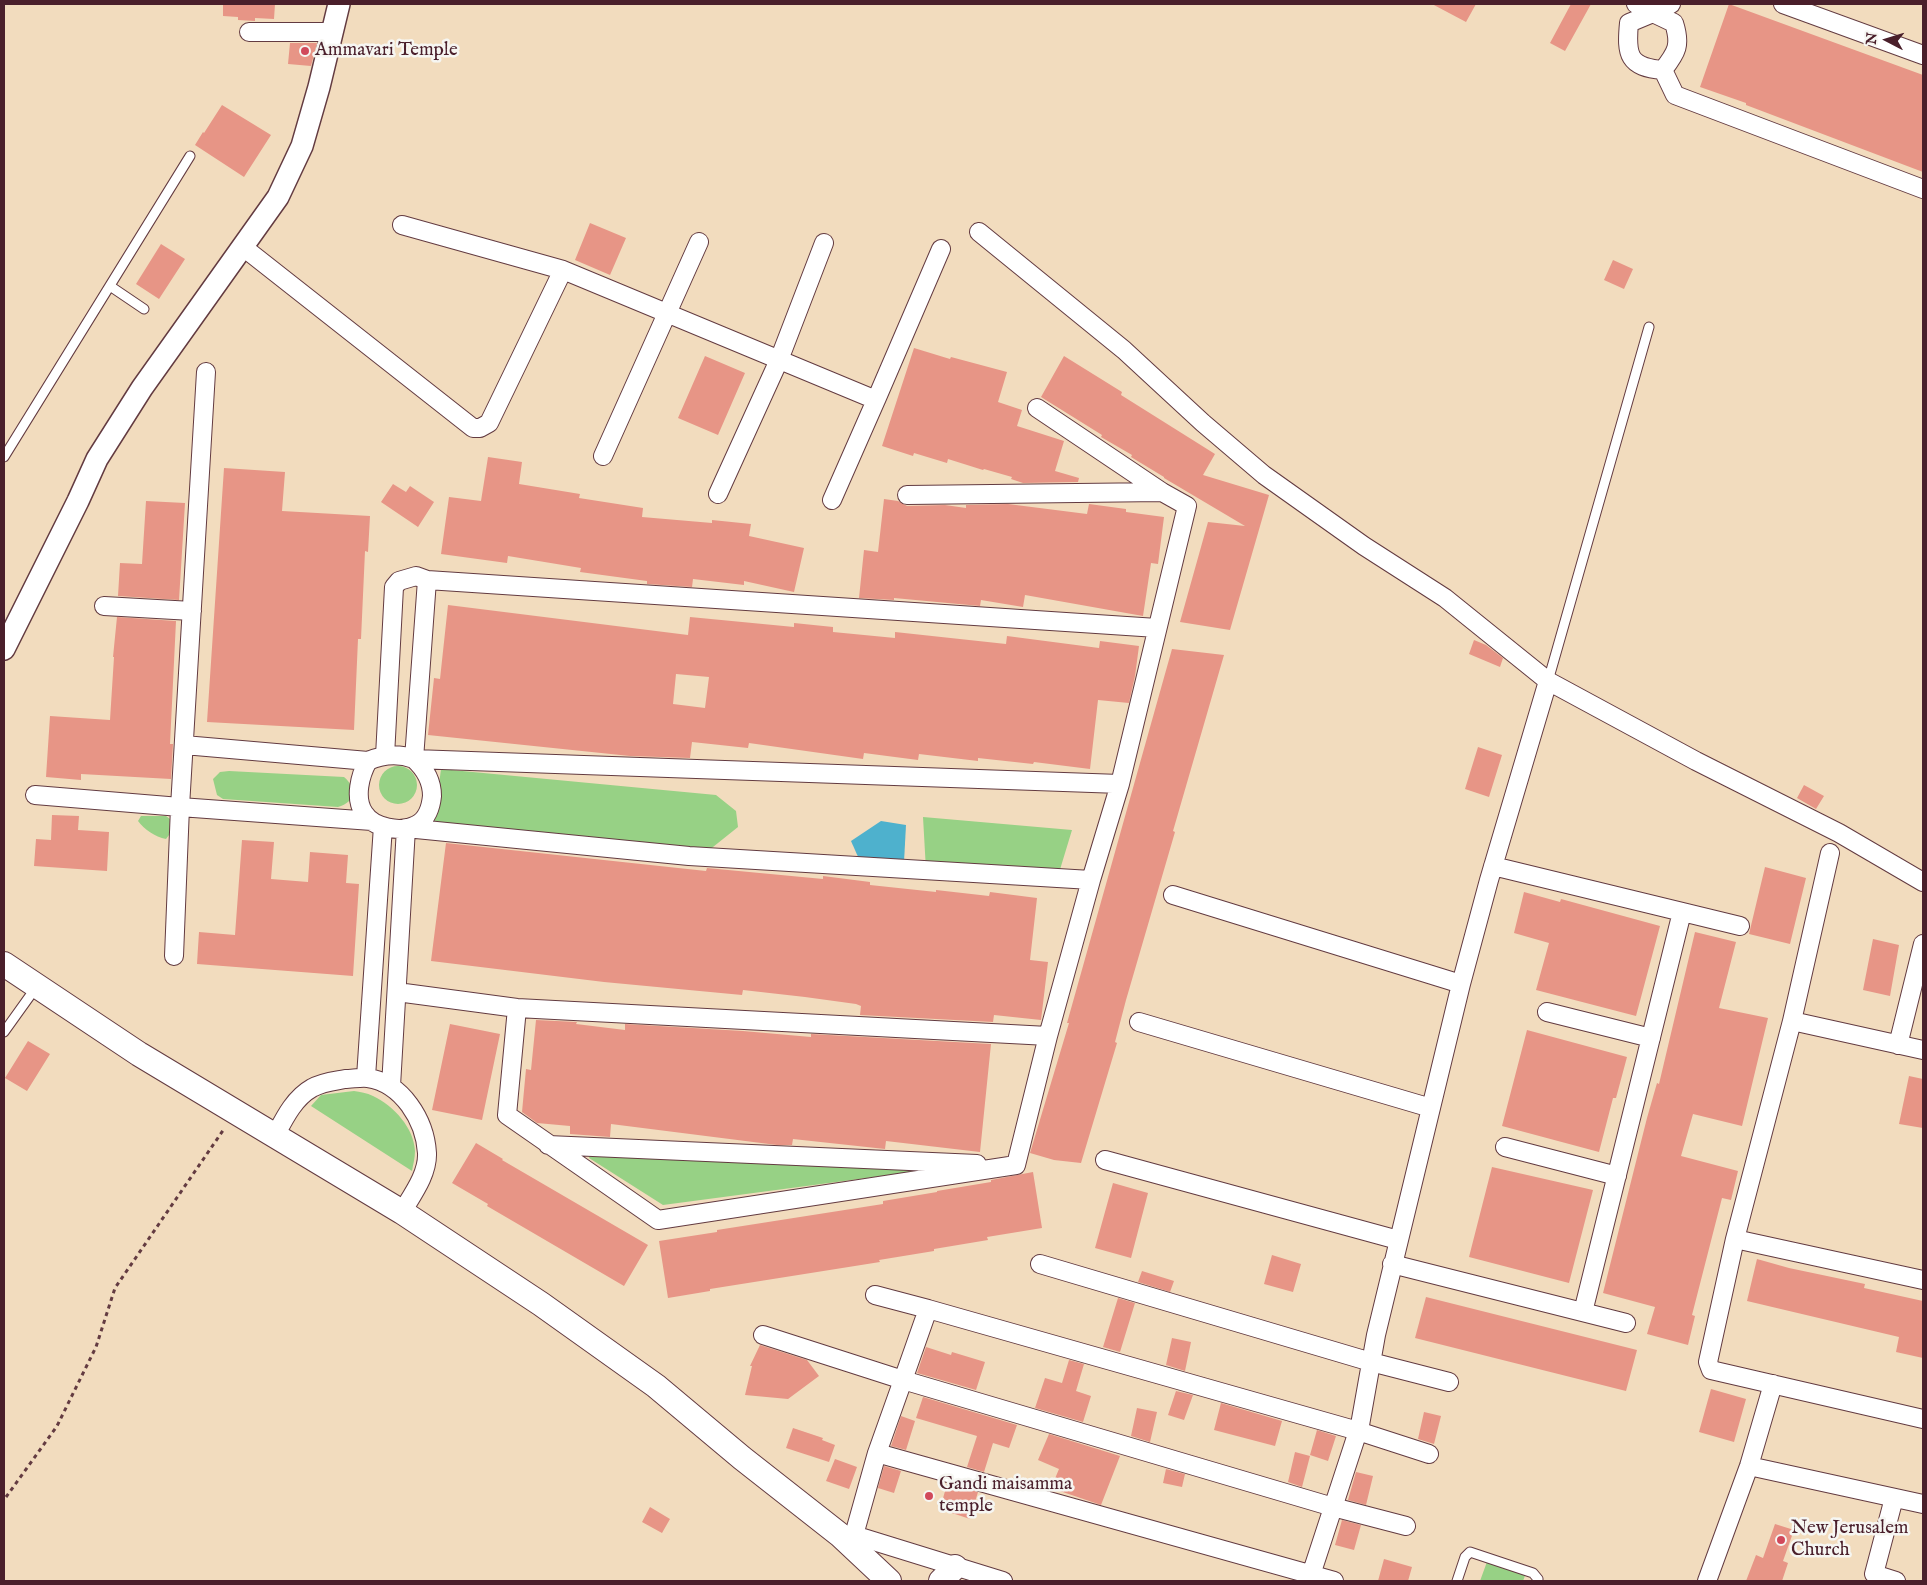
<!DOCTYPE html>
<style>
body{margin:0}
#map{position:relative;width:1927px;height:1585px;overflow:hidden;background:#f2dcbe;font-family:"IM FELL English",serif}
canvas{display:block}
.frame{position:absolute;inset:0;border:5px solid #4a1f2b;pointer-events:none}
.north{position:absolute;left:1862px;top:15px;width:50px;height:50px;-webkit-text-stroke:4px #f6f6f2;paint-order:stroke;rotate:275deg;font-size:14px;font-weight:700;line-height:20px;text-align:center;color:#4a1f2b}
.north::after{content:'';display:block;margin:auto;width:18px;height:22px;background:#4a1f2b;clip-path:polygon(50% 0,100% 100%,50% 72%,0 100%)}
</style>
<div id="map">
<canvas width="1927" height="1585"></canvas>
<div class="frame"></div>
<div class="north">N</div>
</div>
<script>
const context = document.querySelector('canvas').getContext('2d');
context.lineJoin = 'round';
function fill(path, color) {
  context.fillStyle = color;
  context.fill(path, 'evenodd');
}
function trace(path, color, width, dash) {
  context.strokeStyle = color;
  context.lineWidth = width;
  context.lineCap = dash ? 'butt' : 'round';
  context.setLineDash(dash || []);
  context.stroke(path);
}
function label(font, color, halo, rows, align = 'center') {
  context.font = font + ' "IM FELL English",serif';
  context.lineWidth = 5;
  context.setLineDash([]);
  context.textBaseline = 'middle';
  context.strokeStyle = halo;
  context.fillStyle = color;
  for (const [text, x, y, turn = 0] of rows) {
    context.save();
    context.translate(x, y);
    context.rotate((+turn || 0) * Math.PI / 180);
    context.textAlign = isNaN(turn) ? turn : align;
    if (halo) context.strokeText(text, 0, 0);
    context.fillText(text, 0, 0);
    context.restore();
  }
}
fill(new Path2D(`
 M379 785a19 19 0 1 1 38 0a19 19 0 1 1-38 0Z
 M 441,769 L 716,795 L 736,811 L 738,827 L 708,851 L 434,824 Z
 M 229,771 L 344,777 C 357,788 356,802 338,807 L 223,799 L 217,795 L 213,779 L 220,772 Z
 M 141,816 L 166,816 L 170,819 L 169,835 L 166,839 C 155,837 144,829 138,821 Z
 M 923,817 L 1072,830 L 1055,886 L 926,870 Z
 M 354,1091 C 360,1092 367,1093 373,1096 C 394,1106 414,1128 415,1151 C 415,1158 413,1165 412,1171 L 311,1106 L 321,1095 Z
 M 591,1149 L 920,1164 L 912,1172 L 663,1205 L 589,1158 Z
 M 1488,1559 L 1526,1573 L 1523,1581 L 1480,1581 Z`), '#97d185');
fill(new Path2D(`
 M 881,821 L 906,825 L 904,862 L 859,859 L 851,841 Z`), '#4eb1cd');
fill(new Path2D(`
 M 223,4 L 275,4 L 274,19 L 255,18 L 255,21 L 238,20 L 238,17 L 223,16 Z
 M 1432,4 L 1476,4 L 1466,22 Z
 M 1571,4 L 1591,4 L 1565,51 L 1550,43 Z
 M 1729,4 L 1923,75 L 1923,172 L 1746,105 L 1746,103 L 1700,87 Z
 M 290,43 L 317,43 L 311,66 L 288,64 Z
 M 222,105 L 271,135 L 244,177 L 195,145 L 203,132 L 204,133 Z
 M 590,223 L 626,238 L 610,275 L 575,260 Z
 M 161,244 L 185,259 L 159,299 L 136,284 Z
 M 1613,260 L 1633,269 L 1624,289 L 1604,280 Z
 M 914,348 L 950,359 L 951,357 L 1007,372 L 998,402 L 1022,410 L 1017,426 L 1064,441 L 1055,471 L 1079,478 L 1078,482 L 1023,483 L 1011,479 L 1012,477 L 984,469 L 983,470 L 948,459 L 947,463 L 914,453 L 913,456 L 882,446 Z
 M 705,356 L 745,373 L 718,435 L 678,418 Z
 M 1064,356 L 1122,392 L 1121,395 L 1215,454 L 1203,475 L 1269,495 L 1230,630 L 1180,622 L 1208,522 L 1245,526 L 1164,478 L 1164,477 L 1131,457 L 1132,455 L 1101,437 L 1102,435 L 1041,397 Z
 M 488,457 L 522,462 L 519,484 L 580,494 L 579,498 L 643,508 L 642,517 L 712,523 L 712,520 L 751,524 L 749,536 L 804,548 L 794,592 L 744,581 L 744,585 L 693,579 L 692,587 L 647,584 L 647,581 L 580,572 L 581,568 L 508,556 L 507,563 L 441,554 L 449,497 L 481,501 Z
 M 224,468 L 285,472 L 282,511 L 370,516 L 368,552 L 365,551 L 361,639 L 358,639 L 354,730 L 207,722 Z
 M 393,484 L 406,492 L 410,486 L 434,502 L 418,527 L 381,502 Z
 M 884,499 L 898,501 L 907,506 L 945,505 L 966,508 L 966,505 L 1008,504 L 1087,514 L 1089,504 L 1126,509 L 1126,512 L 1164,517 L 1158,564 L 1151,563 L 1143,616 L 1025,595 L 1023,607 L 981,600 L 980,606 L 894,598 L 894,600 L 859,598 L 864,550 L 878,552 Z
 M 146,501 L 185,503 L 179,600 L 118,596 L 120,563 L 142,564 Z
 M 448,605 L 688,635 L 690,617 L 794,627 L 794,623 L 833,627 L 833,632 L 895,638 L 895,632 L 1006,644 L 1007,636 L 1099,648 L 1100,641 L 1139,646 L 1135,676 L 1129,703 L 1098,700 L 1090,769 L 1034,762 L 1033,764 L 978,758 L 978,761 L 919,754 L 918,760 L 864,753 L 863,759 L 749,743 L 748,748 L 692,742 L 690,758 L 630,756 L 428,735 L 434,678 L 440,679 ZM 676,674 L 709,677 L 705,708 L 673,704 Z
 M 117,617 L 176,621 L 170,744 L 173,744 L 171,779 L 81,774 L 81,780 L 46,777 L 50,716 L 110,720 L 114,657 L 113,657 Z
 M 1474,640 L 1486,645 L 1503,658 L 1500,667 L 1469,654 Z
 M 1172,649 L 1224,655 L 1173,831 L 1175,832 L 1126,1000 L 1115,1042 L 1117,1043 L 1081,1163 L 1054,1160 L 1030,1153 L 1069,1023 L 1067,1023 Z
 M 1478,747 L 1502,755 L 1489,797 L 1465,789 Z
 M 1804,785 L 1824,796 L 1816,809 L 1797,798 Z
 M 52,815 L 79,816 L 78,830 L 109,832 L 107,871 L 34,866 L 36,839 L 51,840 Z
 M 242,840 L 274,842 L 271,879 L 308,882 L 310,852 L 348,855 L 346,883 L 359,884 L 353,976 L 197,964 L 199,932 L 235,935 Z
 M 446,843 L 706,871 L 707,868 L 823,879 L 823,876 L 870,882 L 870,885 L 936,892 L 936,890 L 989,896 L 990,892 L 1037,898 L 1030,960 L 1048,962 L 1041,1020 L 994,1015 L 993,1022 L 860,1015 L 861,1006 L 856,1004 L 805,997 L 743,990 L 742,995 L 604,982 L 431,961 Z
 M 1765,867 L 1806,878 L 1790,944 L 1749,934 Z
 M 1524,892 L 1560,902 L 1561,899 L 1660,926 L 1636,1016 L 1536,990 L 1549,943 L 1514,933 Z
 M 1695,932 L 1736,942 L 1719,1008 L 1768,1018 L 1742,1126 L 1693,1114 L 1681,1156 L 1738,1171 L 1731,1200 L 1722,1198 L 1692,1315 L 1695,1316 L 1688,1345 L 1647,1334 L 1655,1307 L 1603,1293 L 1647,1118 L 1657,1083 L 1659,1084 Z
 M 1873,939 L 1899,945 L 1890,996 L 1863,990 Z
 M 536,1020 L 577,1022 L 576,1024 L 625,1030 L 625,1024 L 743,1031 L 811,1037 L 811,1034 L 991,1044 L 980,1152 L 886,1141 L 885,1149 L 793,1139 L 792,1145 L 777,1145 L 611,1124 L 610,1137 L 570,1134 L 570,1126 L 537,1123 L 522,1112 L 526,1069 L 531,1070 Z
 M 450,1024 L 500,1034 L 482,1120 L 432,1110 Z
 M 1527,1030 L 1627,1057 L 1616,1098 L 1613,1098 L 1599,1152 L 1502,1126 Z
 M 28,1041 L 50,1054 L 27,1091 L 5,1078 Z
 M 1909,1076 L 1923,1079 L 1923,1128 L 1899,1124 Z
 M 476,1143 L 503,1159 L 502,1160 L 648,1245 L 624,1286 L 487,1206 L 488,1204 L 452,1183 Z
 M 1492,1167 L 1593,1190 L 1569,1283 L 1469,1257 Z
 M 1033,1172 L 1042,1228 L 987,1237 L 988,1240 L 934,1249 L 934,1251 L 879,1260 L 880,1262 L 710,1289 L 710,1291 L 668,1298 L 659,1241 L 717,1232 L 717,1230 L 883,1204 L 883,1201 L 937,1192 L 937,1191 L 991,1182 L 991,1180 Z
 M 1113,1183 L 1148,1193 L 1131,1258 L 1095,1248 Z
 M 1272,1255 L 1301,1264 L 1293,1292 L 1264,1284 Z
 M 1757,1259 L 1789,1268 L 1865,1284 L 1864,1288 L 1923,1301 L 1923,1358 L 1896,1352 L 1899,1337 L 1747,1301 Z
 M 1142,1271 L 1174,1281 L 1170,1292 L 1138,1282 Z
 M 1426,1297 L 1637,1350 L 1626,1391 L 1415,1338 Z
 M 1118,1298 L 1135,1303 L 1120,1352 L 1103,1347 Z
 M 1172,1338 L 1191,1342 L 1185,1371 L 1166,1365 Z
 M 760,1345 L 807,1360 L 819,1376 L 788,1399 L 745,1395 L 752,1366 L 750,1366 Z
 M 926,1347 L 951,1355 L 952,1352 L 985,1362 L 976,1390 L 917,1373 Z
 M 1069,1360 L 1084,1364 L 1076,1391 L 1091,1396 L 1083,1422 L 1035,1408 L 1045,1378 L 1062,1383 Z
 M 1711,1389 L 1746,1399 L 1734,1442 L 1699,1432 Z
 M 1176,1391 L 1193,1395 L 1184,1420 L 1168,1415 Z
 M 923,1397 L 1017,1425 L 1009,1448 L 993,1443 L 984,1472 L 967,1467 L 977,1436 L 916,1418 Z
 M 1221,1403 L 1282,1421 L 1275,1446 L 1214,1430 Z
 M 1137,1408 L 1157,1412 L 1150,1442 L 1131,1436 Z
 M 1424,1412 L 1441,1416 L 1434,1444 L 1418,1439 Z
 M 901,1416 L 915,1421 L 906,1450 L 891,1446 Z
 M 793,1428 L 823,1438 L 822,1440 L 835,1445 L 829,1462 L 786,1448 Z
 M 1317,1430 L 1336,1436 L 1328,1461 L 1310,1455 Z
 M 1049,1434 L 1120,1456 L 1101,1505 L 1051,1488 L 1059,1469 L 1038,1460 Z
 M 1295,1452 L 1310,1456 L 1302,1487 L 1288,1482 Z
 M 835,1459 L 857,1467 L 849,1489 L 826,1481 Z
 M 884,1466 L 901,1471 L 894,1493 L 878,1488 Z
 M 1166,1469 L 1185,1474 L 1182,1487 L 1163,1483 Z
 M 1356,1472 L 1373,1476 L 1366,1505 L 1348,1500 Z
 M 947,1484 L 978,1492 L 970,1519 L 940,1509 Z
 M 650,1507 L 670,1519 L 662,1533 L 642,1522 Z
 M 1342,1520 L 1361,1525 L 1354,1550 L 1335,1545 Z
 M 1775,1524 L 1794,1530 L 1783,1561 L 1788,1563 L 1782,1581 L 1746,1581 L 1756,1555 L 1763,1558 Z
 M 1384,1559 L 1412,1567 L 1408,1581 L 1378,1581 Z`), '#e79586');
const service = new Path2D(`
 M 110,286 L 144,309
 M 4,457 L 190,156
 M 1548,681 L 1649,327
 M 4,1032 L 37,986
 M 1457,1581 L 1465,1557 L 1470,1552 L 1533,1573 L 1538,1579 L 1537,1581`);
const minor = new Path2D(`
 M 1636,4 L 1653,13 L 1629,23 C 1626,55 1628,67 1663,70 L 1675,95 L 1923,189
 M 1783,4 L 1923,55
 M 249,32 L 333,32
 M 1663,70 C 1677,52 1681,45 1674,23 L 1653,13 L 1671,4
 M 402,225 L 563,270 L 876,400 L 941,249
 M 979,232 L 1124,350 L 1203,423 L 1264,475 L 1364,546 L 1445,598 L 1548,681 L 1696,761 L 1839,833 L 1923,882
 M 243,247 L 473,428 L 480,428 L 489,423 L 563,270
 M 603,456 L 699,242
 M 718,494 L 779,360 L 824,243
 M 907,495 L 1162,492
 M 832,500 L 876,400
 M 104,606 L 192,611
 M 184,745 L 368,761
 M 385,756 L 394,587 L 399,581 L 416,576 L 427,580 L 1157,628
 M 414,759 C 424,768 432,781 432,796 C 431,806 427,820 416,825 C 401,833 373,828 364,813 C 354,798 360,775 368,761 C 384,754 398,753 414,759 L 1120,784
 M 414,759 L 427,580
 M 35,795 L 180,807 L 372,821
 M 1830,853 L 1792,1021 L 1735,1239 L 1708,1362 L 1711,1370 L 1923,1419
 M 1493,866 L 1740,926
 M 1173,895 L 1461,984
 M 174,956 L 180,807 L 206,372
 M 397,992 L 517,1008 L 1048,1036
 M 517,1008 L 507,1115 L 658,1220 L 1016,1165 L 1048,1036 L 1091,880 L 1120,784 L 1187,506 L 1162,492 L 1037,408
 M 1547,1012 L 1651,1038
 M 1792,1021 L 1923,1050
 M 1139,1022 L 1431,1108
 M 1898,1045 L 1923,944
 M 366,1077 L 383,826
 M 391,1086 L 406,828 L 689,856 L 1091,880
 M 275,1136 C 284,1119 294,1098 312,1088 C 322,1082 334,1081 345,1079 C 352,1079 361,1077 368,1078 C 402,1083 425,1120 427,1153 C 428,1174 412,1195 402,1212
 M 548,1145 L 977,1164
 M 1505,1147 L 1617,1176
 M 1105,1160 L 1398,1240
 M 1735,1239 L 1923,1280
 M 1040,1264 L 1371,1362 L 1449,1382
 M 1392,1264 L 1626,1323
 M 875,1295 L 928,1309
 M 1583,1312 L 1682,912
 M 763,1335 L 903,1380 L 928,1309 L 1358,1431 L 1429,1454
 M 877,1453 L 1334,1581
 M 1749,1466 L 1923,1504
 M 1894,1498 L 1874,1574 L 1896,1581
 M 843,1535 L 854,1535 L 1003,1581
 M 854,1535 L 877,1453 L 903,1380 L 1333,1507 L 1406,1526
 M 1309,1581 L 1360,1425 L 1376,1335 L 1461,984 L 1489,880 L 1548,681
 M 1707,1581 L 1749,1466 L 1773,1384`);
const tertiary = new Path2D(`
 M 4,649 L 78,501 L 97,459 L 142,388 L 278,197 L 302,146 L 319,87 L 339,4`);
const secondary = new Path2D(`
 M 4,964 L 139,1054 L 402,1212 L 541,1304 L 656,1386 L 742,1458 L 840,1535 L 889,1581
 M 941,1581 L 955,1567`);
trace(service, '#633b41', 11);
trace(minor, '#633b41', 20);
trace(tertiary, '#633b41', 24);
trace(secondary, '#633b41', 26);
trace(new Path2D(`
 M 6,1497 L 57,1426 L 96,1347 L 115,1288 L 224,1129`), '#633b41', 3, [4, 4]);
trace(service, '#fff', 9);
trace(minor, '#fff', 18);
trace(tertiary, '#fff', 21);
trace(secondary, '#fff', 24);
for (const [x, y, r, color] of [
 [305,51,5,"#d1495b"],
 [929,1496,5,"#d1495b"],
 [1781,1540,5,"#d1495b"]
]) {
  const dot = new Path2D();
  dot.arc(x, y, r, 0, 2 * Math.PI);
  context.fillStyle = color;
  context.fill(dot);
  trace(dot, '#f6f6f2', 2);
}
label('19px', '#4a1f2b', '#f6f6f2', [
 ["Ammavari Temple",315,51],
 ["Gandi maisamma",939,1485],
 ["temple",939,1507],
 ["New Jerusalem",1791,1529],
 ["Church",1791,1551]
], 'left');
</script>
